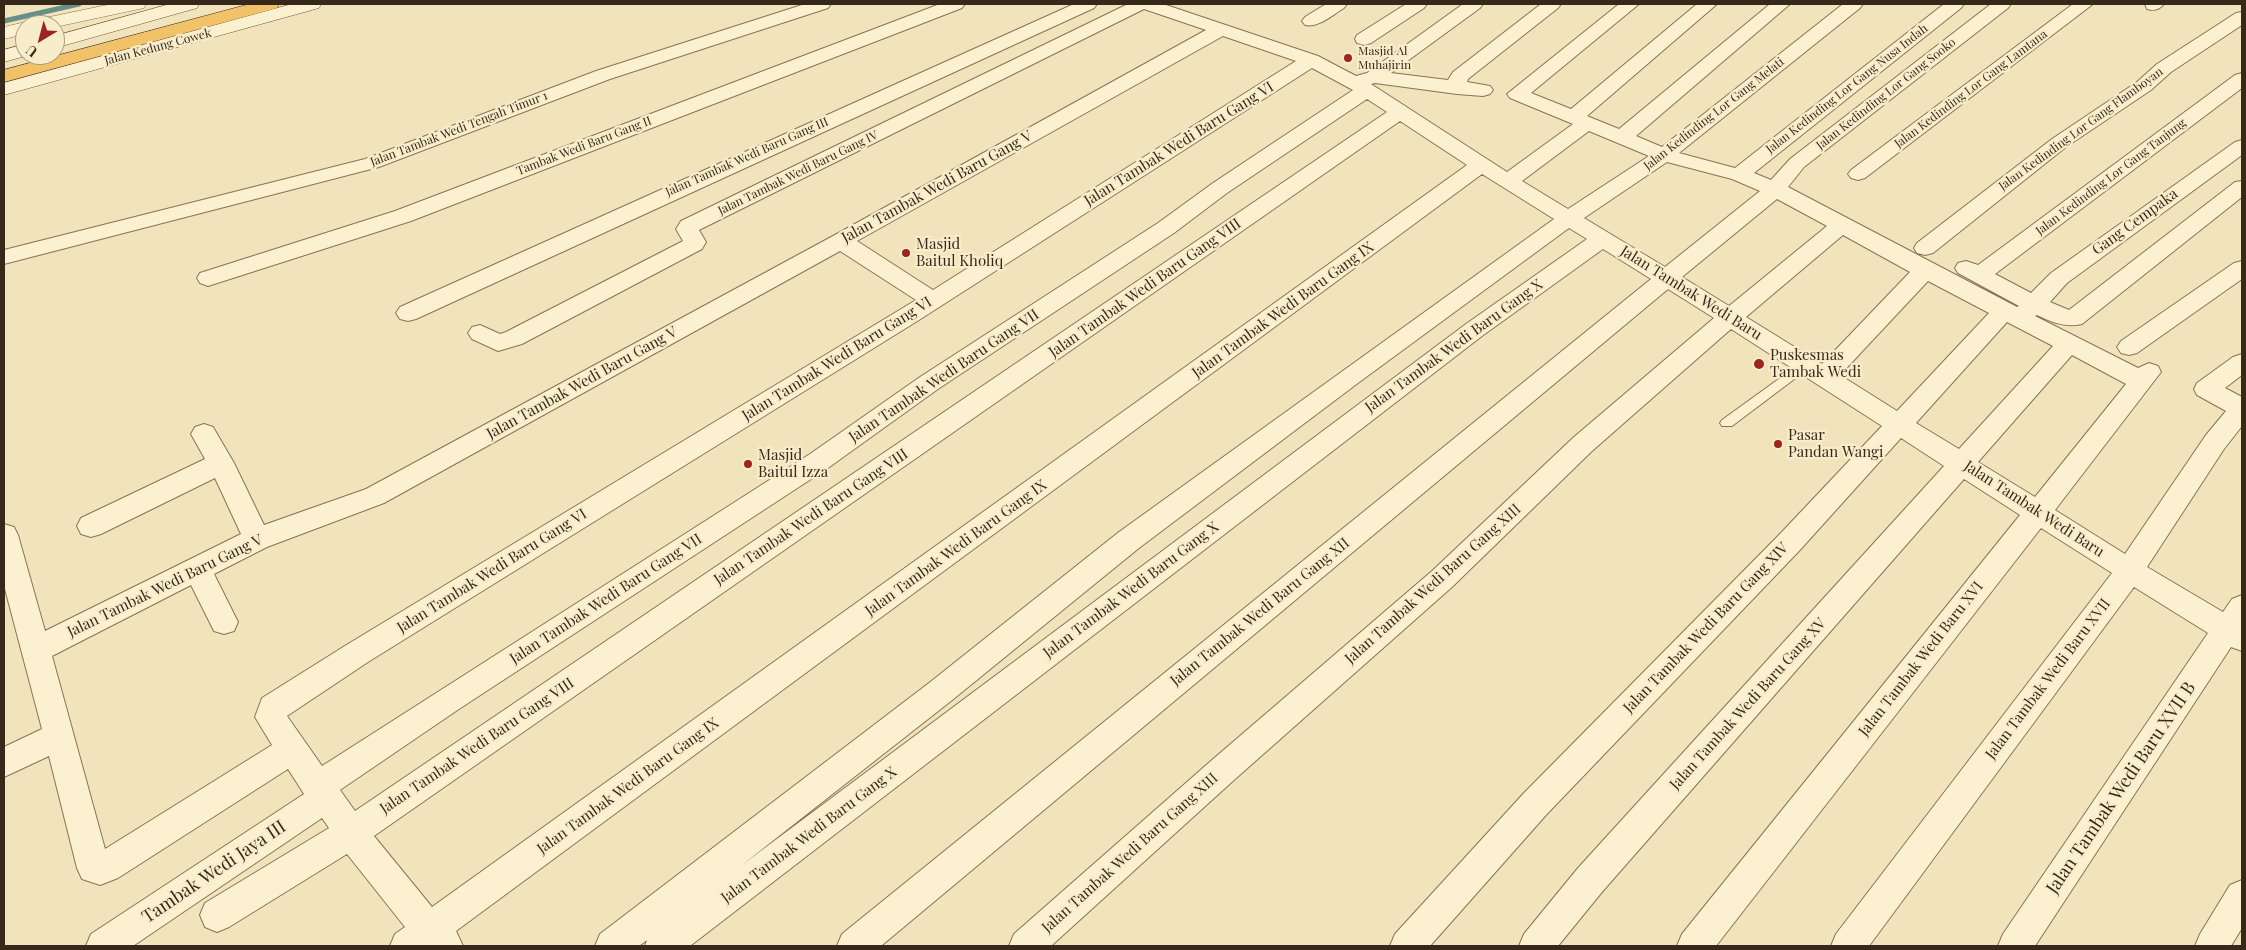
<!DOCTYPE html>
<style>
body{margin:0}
#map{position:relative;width:2246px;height:950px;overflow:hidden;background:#f1e3bb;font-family:"Playfair Display",serif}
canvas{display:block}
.frame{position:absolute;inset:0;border:5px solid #37291a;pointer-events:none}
.north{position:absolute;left:15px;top:15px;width:50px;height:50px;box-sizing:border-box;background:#f8edcb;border:1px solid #ab9f84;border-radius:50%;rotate:217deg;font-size:14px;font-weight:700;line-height:20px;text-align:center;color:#37291a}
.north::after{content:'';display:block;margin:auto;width:18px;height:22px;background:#9d251f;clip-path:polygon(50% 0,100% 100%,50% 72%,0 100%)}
</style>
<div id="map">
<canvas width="2246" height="950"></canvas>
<div class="frame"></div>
<div class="north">U</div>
</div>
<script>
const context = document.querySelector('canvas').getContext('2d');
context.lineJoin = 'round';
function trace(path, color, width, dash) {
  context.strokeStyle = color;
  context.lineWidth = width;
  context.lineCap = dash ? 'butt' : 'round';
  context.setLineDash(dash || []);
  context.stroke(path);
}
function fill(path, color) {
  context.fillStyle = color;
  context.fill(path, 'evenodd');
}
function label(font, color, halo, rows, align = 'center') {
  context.font = font + ' "Playfair Display",serif';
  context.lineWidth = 4.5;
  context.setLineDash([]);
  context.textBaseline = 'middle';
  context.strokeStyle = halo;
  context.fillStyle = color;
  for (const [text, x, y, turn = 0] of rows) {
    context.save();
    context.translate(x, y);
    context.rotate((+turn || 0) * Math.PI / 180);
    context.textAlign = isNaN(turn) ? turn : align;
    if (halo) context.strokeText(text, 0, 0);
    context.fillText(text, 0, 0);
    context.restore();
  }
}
trace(new Path2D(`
 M 4,21 L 79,4`), '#678f87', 5);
const service = new Path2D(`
 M 1805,360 L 1809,362 L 1811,365 L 1809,368 L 1732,426 L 1722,426 L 1720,423 L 1722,420 Z`);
const minor = new Path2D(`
 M 805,4 L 831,4 L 828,8 L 610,79 L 379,167 L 4,264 L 4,250 L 365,159 L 596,71 Z
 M 940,4 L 965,4 L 962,8 L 411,221 L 208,286 L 200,283 L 197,278 L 200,273 L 395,211 Z
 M 1074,4 L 1097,4 L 1094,8 L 416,319 L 408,321 L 400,319 L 396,313 L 400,307 Z
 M 1128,4 L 1163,4 L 1318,56 L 1356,76 L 1367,73 L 1463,4 L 1483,4 L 1480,8 L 1391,73 L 1448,80 L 1453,72 L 1541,4 L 1561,4 L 1558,8 L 1468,79 L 1467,82 L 1490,86 L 1493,90 L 1490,94 L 1483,96 L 1457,94 L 1375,83 L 1371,84 L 1507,172 L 1573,124 L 1510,98 L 1507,94 L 1619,4 L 1639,4 L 1531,93 L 1571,109 L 1697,4 L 1717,4 L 1587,116 L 1619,129 L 1770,4 L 1790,4 L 1636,136 L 1662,147 L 1843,4 L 1863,4 L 1860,8 L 1679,153 L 1735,168 L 1944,4 L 1964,4 L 1961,8 L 1754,173 L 1771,180 L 1790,159 L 1991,4 L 2011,4 L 2008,8 L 1804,167 L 1788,187 L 2017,307 L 2019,306 L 1958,273 L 1955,268 L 1958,263 L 1966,261 L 1978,265 L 2235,75 L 2242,73 L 2242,88 L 1995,274 L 2031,293 L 2051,273 L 2235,142 L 2242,140 L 2242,155 L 2067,283 L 2050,302 L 2069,310 L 2235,182 L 2242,181 L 2242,197 L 2082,324 C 2065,328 2052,322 2037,315 L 2035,316 L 2138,368 L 2149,363 L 2158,366 L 2161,372 L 2055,510 L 2125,554 L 2206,435 L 2226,411 L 2197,395 L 2194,389 L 2197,383 L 2233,357 L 2242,354 L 2242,375 L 2225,388 L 2242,397 L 2242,426 L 2224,449 L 2147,567 L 2223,612 L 2232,599 L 2242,595 L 2242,651 L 2231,647 L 2035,946 L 1998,946 L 2003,934 L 2208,633 L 2134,587 L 1869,946 L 1831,946 L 1836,934 L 2112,573 L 2041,528 L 1716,946 L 1677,946 L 1682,934 L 2020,515 L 1964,479 L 1602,892 L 1558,946 L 1519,946 L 1524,934 L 1578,868 L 1944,466 L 1901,438 L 1799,551 L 1546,815 L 1430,946 L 1390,946 L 1395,934 L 1524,793 L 1779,535 L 1882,426 L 1731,329 L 1592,451 L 1452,587 L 1234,780 L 1051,946 L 1009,946 L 1014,934 L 1212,760 L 1432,571 L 1574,437 L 1714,318 L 1668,289 L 881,946 L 837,946 L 842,934 L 1651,279 L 1603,249 L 1482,336 L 690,946 L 645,946 L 647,940 L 639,946 L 595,946 L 600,934 L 929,683 L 1119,532 L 1554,219 L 1482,174 L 456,931 L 463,946 L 390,946 L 395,934 L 405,927 L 347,854 L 229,927 L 217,932 L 205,927 L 200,915 L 205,903 L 329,828 L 322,818 L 133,946 L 86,946 L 91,934 L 304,794 L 288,769 L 118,878 L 100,885 L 82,879 L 77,868 L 49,756 L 4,777 L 4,747 L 42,729 L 4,585 L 4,524 L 14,527 L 18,535 L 45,631 L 241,534 L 215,478 L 101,534 L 91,537 L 81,534 L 77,526 L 81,518 L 205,459 L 191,434 L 195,427 L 204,424 L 213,427 L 234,463 L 264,525 L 366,489 L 833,236 L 1206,30 L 1144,9 L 699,230 L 706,242 L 702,249 L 522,344 L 498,351 L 472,339 L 468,333 L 472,327 L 480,325 L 500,334 L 506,332 L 683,241 L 676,229 L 681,221 ZM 1223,36 L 1296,61 L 933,290 L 857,241 ZM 1312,68 L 1353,90 L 1213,183 L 1158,223 L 920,377 L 810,454 L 322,766 L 287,716 L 368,662 L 919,320 ZM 1367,99 L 1387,112 L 355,811 L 340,790 L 459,709 L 828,468 L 938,389 L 1174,233 L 1227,193 ZM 1400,121 L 1467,165 L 432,907 L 374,836 ZM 1589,131 L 1649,156 L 1568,209 L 1522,181 ZM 1667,162 L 1732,179 L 1760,191 L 1665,267 L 1584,218 ZM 1777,199 L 1827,226 L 1729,306 L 1682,277 ZM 1569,228 L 1587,239 L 1466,324 L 742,865 L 951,701 L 1139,548 L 1358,383 ZM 1843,235 L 1910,272 L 1822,364 L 1746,317 ZM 840,251 L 916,300 L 348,644 L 262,698 L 255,717 L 272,745 L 105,849 L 52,656 L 191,585 L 214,631 L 224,634 L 234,631 L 238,622 L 214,574 L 267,547 L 384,503 ZM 1928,281 L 1989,313 L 1897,411 L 1840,375 ZM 2007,322 L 2053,346 L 1959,449 L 1916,423 ZM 2072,355 L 2126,384 L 2035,497 L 1978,462 Z
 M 1326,4 L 1347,4 L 1344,8 C 1332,15 1319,28 1305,25 L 1302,21 L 1305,17 Z
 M 1406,4 L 1427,4 L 1424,8 L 1371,43 L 1364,45 L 1357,43 L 1355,39 L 1357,35 Z
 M 2073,4 L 2093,4 L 1865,178 L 1858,180 L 1851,178 L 1848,174 L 1851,170 Z
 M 2145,4 L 2164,4 C 2159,10 2154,11 2147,9 Z
 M 2242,12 L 2242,25 L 2171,72 L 2151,90 L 2066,147 L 1933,253 L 1925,255 L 1917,253 L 1914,248 L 1917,243 L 2052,139 L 2137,82 L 2157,64 L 2236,13 Z
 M 2242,261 L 2242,279 L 2137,353 L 2129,355 L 2121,353 L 2117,347 L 2121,341 L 2234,263 Z
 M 2242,880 L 2242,928 L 2231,946 L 2195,946 L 2200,934 L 2230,885 Z`);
const tertiary = new Path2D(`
 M 112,4 L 146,4 L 144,8 L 55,27 L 55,25 L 25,25 L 25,34 L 4,39 L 4,27 L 25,22 L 31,24 L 33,21 L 40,19 Z`);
const secondary = new Path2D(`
 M 170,4 L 199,4 L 197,8 L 55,48 L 55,36 Z
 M 292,4 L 321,4 L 319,8 L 4,95 L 4,83 Z
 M 25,44 L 25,55 L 29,55 L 4,62 L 4,50 Z`);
const trunk = new Path2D(`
 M 250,4 L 279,4 L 277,8 L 4,82 L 4,70 Z`);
trace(service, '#897354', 2);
trace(minor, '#897354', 2);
trace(tertiary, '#897354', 1);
trace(secondary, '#6b5437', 1);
trace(trunk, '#564029', 1);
fill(service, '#fbf0cf');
fill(minor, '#fbf0cf');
fill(tertiary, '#fbf0cf');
fill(secondary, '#fbf0cf');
fill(trunk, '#f1c268');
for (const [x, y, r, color] of [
 [1348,58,5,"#9d251f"],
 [906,253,5,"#9d251f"],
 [1759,364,6,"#9d251f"],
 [1778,444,5,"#9d251f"],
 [748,464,5,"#9d251f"]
]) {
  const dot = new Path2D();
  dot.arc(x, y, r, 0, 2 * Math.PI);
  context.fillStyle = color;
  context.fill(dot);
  trace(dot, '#f8edcb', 2);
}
label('12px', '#37291a', '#f8edcb', [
 ["Jalan Kedung Cowek",158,47,-15],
 ["Jalan Kedinding Lor Gang Nusa Indah",1847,89,-38],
 ["Jalan Kedinding Lor Gang Lamtana",1971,89,-37],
 ["Jalan Kedinding Lor Gang Sooko",1886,94,-38],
 ["Jalan Kedinding Lor Gang Melati",1714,114,-38],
 ["Jalan Tambak Wedi Tengah Timur 1",459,129,-21],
 ["Jalan Kedinding Lor Gang Flamboyan",2081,129,-36],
 ["Tambak Wedi Baru Gang II",584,146,-21],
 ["Jalan Tambak Wedi Baru Gang III",747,157,-24],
 ["Jalan Tambak Wedi Baru Gang IV",798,173,-26],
 ["Jalan Kedinding Lor Gang Tanjung",2111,177,-37]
]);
label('12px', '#37291a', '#f8edcb', [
 ["Masjid Al",1358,51],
 ["Muhajirin",1358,65]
], 'left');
label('15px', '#37291a', '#f8edcb', [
 ["Jalan Tambak Wedi Baru Gang VI",1179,144,-32],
 ["Jalan Tambak Wedi Baru Gang V",937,187,-29],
 ["Gang Cempaka",2135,222,-36],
 ["Jalan Tambak Wedi Baru Gang VIII",1145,288,-35],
 ["Jalan Tambak Wedi Baru",1691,293,32],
 ["Jalan Tambak Wedi Baru Gang IX",1283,310,-36],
 ["Jalan Tambak Wedi Baru Gang X",1454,346,-36],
 ["Jalan Tambak Wedi Baru Gang VI",837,359,-32],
 ["Jalan Tambak Wedi Baru Gang VII",944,376,-34],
 ["Jalan Tambak Wedi Baru Gang V",582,383,-29],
 ["Jalan Tambak Wedi Baru",2034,509,33],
 ["Jalan Tambak Wedi Baru Gang VIII",811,517,-34],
 ["Jalan Tambak Wedi Baru Gang IX",956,548,-36],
 ["Jalan Tambak Wedi Baru Gang VI",492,571,-32],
 ["Jalan Tambak Wedi Baru Gang XIII",1433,584,-42],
 ["Jalan Tambak Wedi Baru Gang V",165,586,-26],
 ["Jalan Tambak Wedi Baru Gang X",1131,590,-37],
 ["Jalan Tambak Wedi Baru Gang VII",606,599,-33],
 ["Jalan Tambak Wedi Baru Gang XII",1260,612,-39],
 ["Jalan Tambak Wedi Baru Gang XIV",1706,628,-46],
 ["Jalan Tambak Wedi Baru XVI",1921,659,-52],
 ["Jalan Tambak Wedi Baru XVII",2048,679,-53],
 ["Jalan Tambak Wedi Baru Gang XV",1748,704,-48],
 ["Jalan Tambak Wedi Baru Gang VIII",477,746,-34],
 ["Jalan Tambak Wedi Baru Gang IX",628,786,-36],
 ["Jalan Tambak Wedi Baru Gang X",809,835,-37],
 ["Jalan Tambak Wedi Baru Gang XIII",1130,853,-42]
]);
label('15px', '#37291a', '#f8edcb', [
 ["Masjid",916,244],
 ["Baitul Kholiq",916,261],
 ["Puskesmas",1770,355],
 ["Tambak Wedi",1770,372],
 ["Pasar",1788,435],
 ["Pandan Wangi",1788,452],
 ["Masjid",758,455],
 ["Baitul Izza",758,472]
], 'left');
label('18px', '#37291a', '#f8edcb', [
 ["Jalan Tambak Wedi Baru XVII B",2121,788,-56],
 ["Tambak Wedi Jaya III",214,872,-34]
]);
</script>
